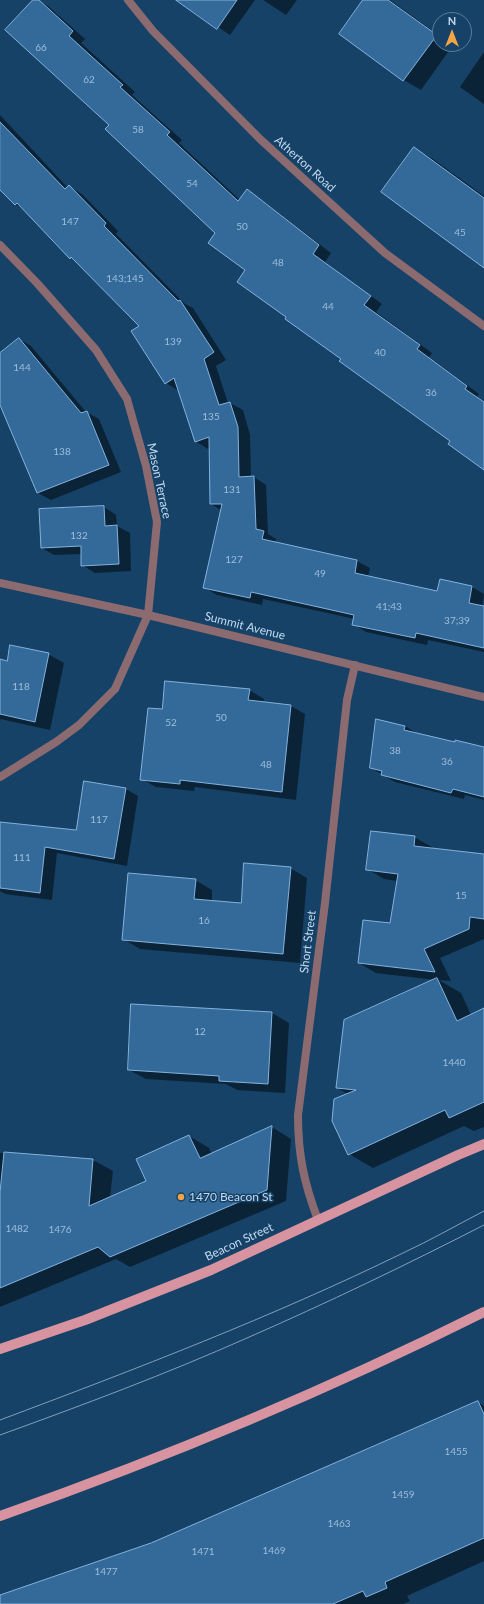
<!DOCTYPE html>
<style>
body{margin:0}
#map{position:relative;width:484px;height:1604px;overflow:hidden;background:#164267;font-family:Lato,sans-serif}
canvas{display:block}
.north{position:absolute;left:432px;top:12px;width:40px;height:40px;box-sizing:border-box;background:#164267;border:1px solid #5b7e9e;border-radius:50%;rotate:0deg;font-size:11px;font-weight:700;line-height:16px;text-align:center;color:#c2d9f0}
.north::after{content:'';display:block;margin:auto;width:14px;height:18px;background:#f3a443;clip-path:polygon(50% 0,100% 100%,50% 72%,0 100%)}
</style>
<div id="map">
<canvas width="484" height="1604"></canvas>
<div class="north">N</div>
</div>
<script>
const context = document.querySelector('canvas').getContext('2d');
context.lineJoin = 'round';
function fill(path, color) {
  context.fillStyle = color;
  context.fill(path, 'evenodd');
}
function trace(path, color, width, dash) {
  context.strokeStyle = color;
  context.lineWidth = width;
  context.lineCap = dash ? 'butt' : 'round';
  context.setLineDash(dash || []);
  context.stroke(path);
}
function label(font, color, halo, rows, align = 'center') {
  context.font = font + ' Lato,sans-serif';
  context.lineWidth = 3;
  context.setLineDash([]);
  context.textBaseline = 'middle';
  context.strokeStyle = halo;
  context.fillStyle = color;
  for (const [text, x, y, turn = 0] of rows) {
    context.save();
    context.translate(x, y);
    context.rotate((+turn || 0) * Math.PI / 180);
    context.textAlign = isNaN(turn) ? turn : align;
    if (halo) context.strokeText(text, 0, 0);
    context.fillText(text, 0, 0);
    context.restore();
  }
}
fill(new Path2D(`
 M 34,0 L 38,0 L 48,6 L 85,39 L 81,43 L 135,92 L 132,95 L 182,140 L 179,143 L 240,200 L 247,191 L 259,198 L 331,253 L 325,262 L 382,304 L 376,312 L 432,353 L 429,357 L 479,394 L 477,397 L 484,401 L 484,469 L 451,441 L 287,317 L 216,233 L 110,125 Z
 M 199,0 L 255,0 L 230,35 L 192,10 Z
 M 263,0 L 297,0 L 286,15 Z
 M 365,0 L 390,0 L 440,36 L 440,44 L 451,44 L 453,45 L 421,90 L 404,80 L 340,34 Z
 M 484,52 L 484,104 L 460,87 Z
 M 0,115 L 68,188 L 70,187 L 82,194 L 118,231 L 116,234 L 185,304 L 193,308 L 226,360 L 216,366 L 228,403 L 230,403 L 243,410 L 250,435 L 251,477 L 254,477 L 266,485 L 268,534 L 276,539 L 275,543 L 357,561 L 370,568 L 368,577 L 438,592 L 440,580 L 472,587 L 484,594 L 482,607 L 484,607 L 484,652 L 428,640 L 427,645 L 366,632 L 353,624 L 355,619 L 263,599 L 262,605 L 217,595 L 205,588 L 221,510 L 211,504 L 210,448 L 208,449 L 195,441 L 179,391 L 166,383 L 133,332 L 141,326 L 24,209 L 15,204 L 0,188 Z
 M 414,148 L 433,159 L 484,196 L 484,267 Z
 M 19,339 L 31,346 L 86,412 L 99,419 L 121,472 L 51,500 L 38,493 L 0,402 L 0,355 Z
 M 104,507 L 116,515 L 117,526 L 130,533 L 131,571 L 95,573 L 82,565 L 82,554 L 54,555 L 42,548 Z
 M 48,654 L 64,663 L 50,730 L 0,719 L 0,660 L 7,662 Z
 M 249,690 L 264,699 L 263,703 L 291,706 L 305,714 L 296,800 L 195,787 L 194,791 L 156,787 L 141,779 L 163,711 Z
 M 377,720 L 405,726 L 418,734 L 484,748 L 484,800 L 465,795 L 464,799 L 395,782 L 371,768 Z
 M 126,789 L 138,796 L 127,866 L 57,853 L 52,900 L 5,894 L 0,891 L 0,823 L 77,831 Z
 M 414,837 L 432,847 L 431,849 L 484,855 L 484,939 L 440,958 L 451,981 L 439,980 L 461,993 L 471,1015 L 484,1009 L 484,1127 L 474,1131 L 464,1126 L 373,1168 L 349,1154 L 348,1094 L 337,1088 L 436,980 L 376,973 L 359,963 L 391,924 L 397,881 L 384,879 L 367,869 Z
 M 290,868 L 307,878 L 300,963 L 140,949 L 123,939 L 195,880 L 212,890 L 212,901 L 242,904 Z
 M 272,1013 L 289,1023 L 285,1093 L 237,1090 L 226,1084 L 146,1079 L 129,1070 Z
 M 272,1127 L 291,1139 L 286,1201 L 130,1267 L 116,1259 L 0,1307 L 0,1153 L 93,1160 L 113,1171 L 110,1198 L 147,1182 L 189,1136 L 209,1148 L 212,1154 Z
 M 478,1402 L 484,1406 L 484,1561 L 407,1596 L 410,1601 L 403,1604 L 185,1604 Z`), '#0007');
const building = new Path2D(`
 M 33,0 L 39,0 L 73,31 L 69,36 L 123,85 L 120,87 L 170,132 L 167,135 L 238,201 L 247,189 L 319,245 L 313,254 L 371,296 L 364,305 L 420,345 L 417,349 L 467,386 L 465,389 L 484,402 L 484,470 L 448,444 L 450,441 L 339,361 L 341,359 L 285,319 L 286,317 L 237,282 L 245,270 L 208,243 L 215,233 L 105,129 L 109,125 L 5,30 Z
 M 176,0 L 237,0 L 217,29 Z
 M 363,0 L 388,0 L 437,35 L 403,81 L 339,34 Z
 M 0,122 L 65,189 L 69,185 L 106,223 L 104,226 L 178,301 L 180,300 L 214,352 L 204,359 L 219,405 L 230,402 L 238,427 L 239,477 L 254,476 L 256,529 L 264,531 L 262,539 L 357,560 L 355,573 L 437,591 L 440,579 L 472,586 L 469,603 L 484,606 L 484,648 L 416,633 L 415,638 L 352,625 L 354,615 L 251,592 L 250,598 L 203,588 L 222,504 L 210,504 L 209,437 L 195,442 L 174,378 L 165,384 L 131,331 L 139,326 L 71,257 L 70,259 L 17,203 L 15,205 L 0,190 Z
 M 414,147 L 484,198 L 484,268 L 381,192 Z
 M 19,338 L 81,413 L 87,411 L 109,465 L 37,493 L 0,405 L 0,353 Z
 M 104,506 L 105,526 L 117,525 L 119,564 L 81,566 L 81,546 L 41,548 L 39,509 Z
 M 10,645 L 49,653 L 35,722 L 0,714 L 0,659 L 7,661 Z
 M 165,681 L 250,689 L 248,700 L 291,705 L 282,792 L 180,780 L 180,784 L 140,780 L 148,708 L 162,709 Z
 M 376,719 L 405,726 L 404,730 L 455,742 L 455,740 L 484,747 L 484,797 L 453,789 L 451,793 L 381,775 L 382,771 L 370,768 Z
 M 84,781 L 126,788 L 114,859 L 45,847 L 40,893 L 0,888 L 0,822 L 76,830 Z
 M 371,831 L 415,836 L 414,846 L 484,854 L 484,919 L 470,917 L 469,929 L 424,949 L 435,972 L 358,963 L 363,920 L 390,923 L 398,874 L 366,870 Z
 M 244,863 L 291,867 L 283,954 L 122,940 L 128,873 L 196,879 L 194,899 L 241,903 Z
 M 437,978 L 457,1021 L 484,1008 L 484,1102 L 449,1118 L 445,1110 L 348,1155 L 332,1121 L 334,1099 L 356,1090 L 336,1088 L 344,1020 Z
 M 131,1004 L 272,1012 L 268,1084 L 219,1081 L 219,1076 L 128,1070 Z
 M 272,1126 L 267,1190 L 110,1257 L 98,1247 L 0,1288 L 0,1192 L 4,1152 L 93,1159 L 89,1206 L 146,1181 L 136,1159 L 189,1135 L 200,1158 Z
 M 478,1401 L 484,1414 L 484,1538 L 385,1582 L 387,1588 L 366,1597 L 363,1591 L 333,1604 L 0,1604 L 0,1595 L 151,1543 Z`);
fill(building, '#346a9a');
trace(building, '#84b2dd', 1);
trace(new Path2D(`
 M 128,0 L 153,31 L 260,139 L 385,253 L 484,326
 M 0,245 L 37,283 L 96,350 L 127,399 L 146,466 L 157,522 L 148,615 L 115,689 L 79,725 L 56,742 L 0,777
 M 318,1220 C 304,1183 298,1155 298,1115 L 325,903 L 347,700 L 355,665`), '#8c6b70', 8);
trace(new Path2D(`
 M 0,583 L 148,615 L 484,697`), '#8c6b70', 8);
trace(new Path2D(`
 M 0,1349 L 85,1320 L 211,1270 L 458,1155 L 484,1144
 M 0,1516 C 165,1458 328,1390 484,1312`), '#d794a0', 10);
trace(new Path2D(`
 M 0,1420 C 136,1369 272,1317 403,1253 C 431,1240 457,1225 484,1211
 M 0,1435 C 83,1405 166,1374 247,1338 C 327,1303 406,1265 484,1225`), '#81a0bc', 1);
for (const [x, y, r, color] of [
 [181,1197,4,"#f3a443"]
]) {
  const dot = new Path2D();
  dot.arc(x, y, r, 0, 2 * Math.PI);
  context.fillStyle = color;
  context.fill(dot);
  trace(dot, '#164267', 1.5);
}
label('10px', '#9ebdda', null, [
 ["66",41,48],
 ["62",89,80],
 ["58",138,130],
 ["54",192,184],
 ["147",70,222],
 ["50",242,227],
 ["45",460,233],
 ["48",278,263],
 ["143;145",125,279],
 ["44",328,307],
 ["139",173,342],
 ["40",380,353],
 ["144",22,368],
 ["36",431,393],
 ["135",211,417],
 ["138",62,452],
 ["131",232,490],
 ["132",79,536],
 ["127",234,560],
 ["49",320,574],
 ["41;43",389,607],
 ["37;39",457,621],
 ["118",21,687],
 ["50",221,718],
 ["52",171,723],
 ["38",395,751],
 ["36",447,762],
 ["48",266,765],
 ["117",99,820],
 ["111",22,858],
 ["15",461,896],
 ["16",204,921],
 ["12",200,1032],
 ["1440",454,1063],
 ["1482",17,1229],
 ["1476",60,1230],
 ["1455",456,1452],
 ["1459",403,1495],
 ["1463",339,1524],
 ["1469",274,1551],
 ["1471",203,1552],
 ["1477",106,1572]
]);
label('12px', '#c2d9f0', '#164267', [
 ["Atherton Road",305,164,42],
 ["Mason Terrace",159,481,78],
 ["Summit Avenue",245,626,14],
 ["Short Street",308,942,-83],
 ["Beacon Street",239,1242,-25]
]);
label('12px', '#c2d9f0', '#164267', [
 ["1470 Beacon St",189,1197]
], 'left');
</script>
